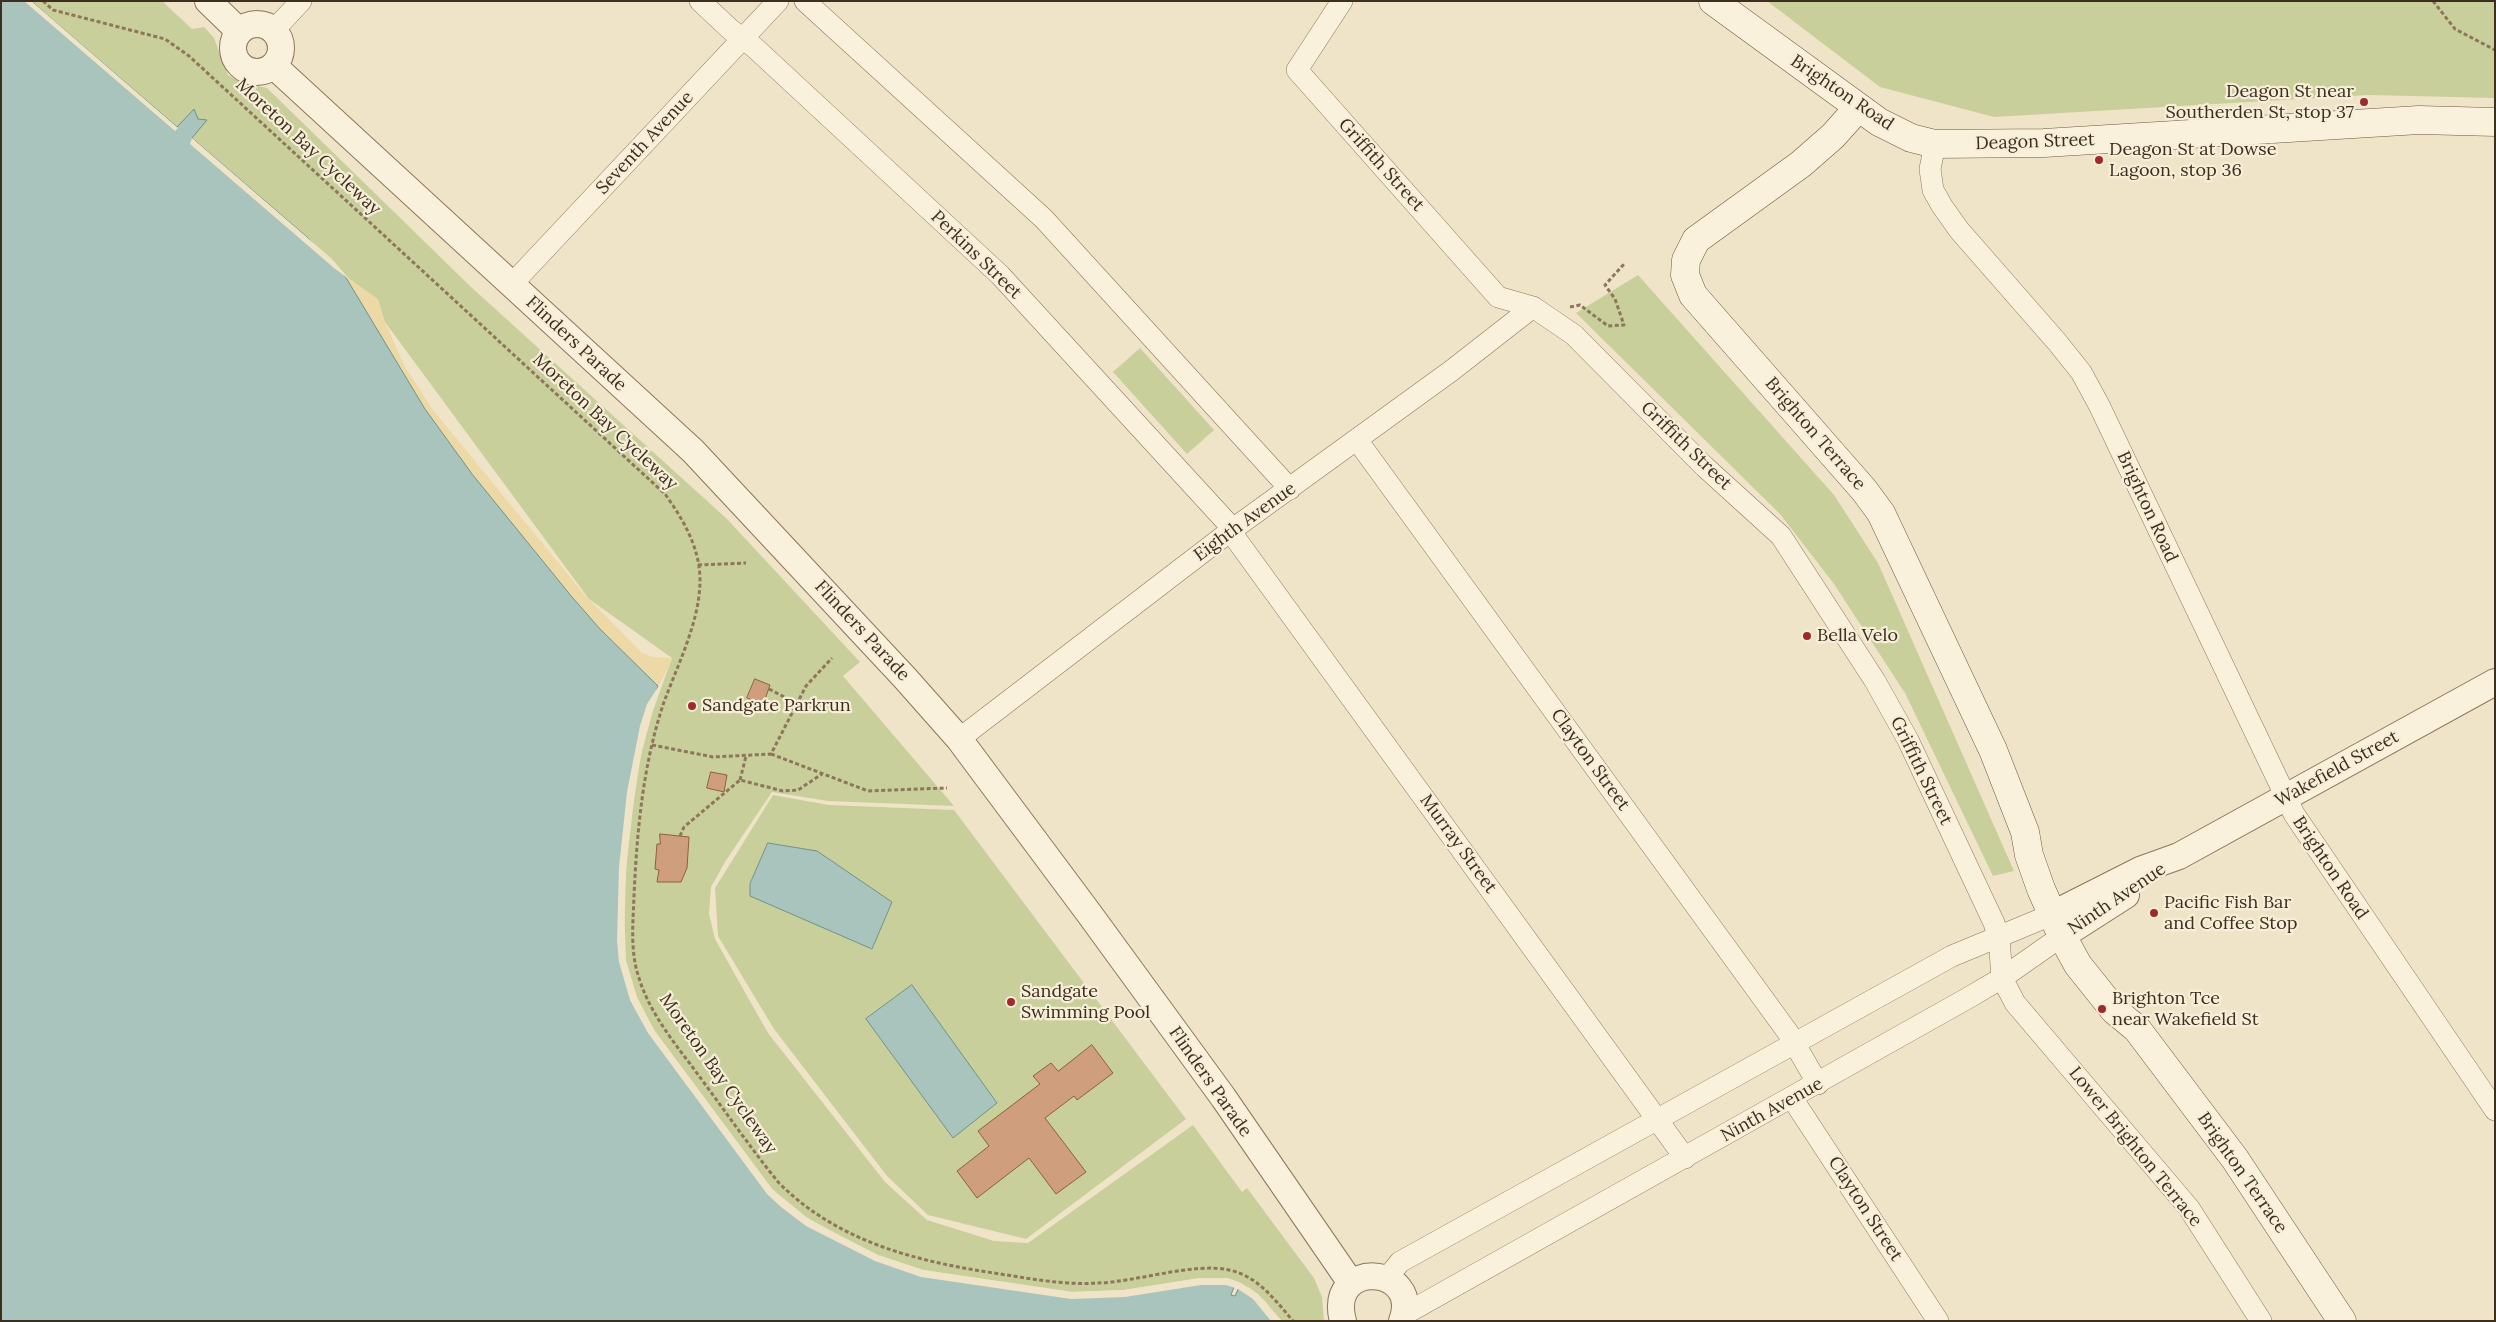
<!DOCTYPE html>
<style>
body{margin:0}
#map{position:relative;width:2496px;height:1322px;overflow:hidden;background:#f0e4c8;font-family:Lora,serif}
canvas{display:block}
.frame{position:absolute;inset:0;border:2px solid #3d2e20;pointer-events:none}
</style>
<div id="map">
<canvas width="2496" height="1322"></canvas>
<div class="frame"></div>
</div>
<script>
const context = document.querySelector('canvas').getContext('2d');
context.lineJoin = 'round';
function fill(path, color) {
  context.fillStyle = color;
  context.fill(path, 'evenodd');
}
function trace(path, color, width, dash) {
  context.strokeStyle = color;
  context.lineWidth = width;
  context.lineCap = dash ? 'butt' : 'round';
  context.setLineDash(dash || []);
  context.stroke(path);
}
function label(font, color, halo, rows, align = 'center') {
  context.font = font + ' Lora,serif';
  context.lineWidth = 4.5;
  context.setLineDash([]);
  context.textBaseline = 'middle';
  context.strokeStyle = halo;
  context.fillStyle = color;
  for (const [text, x, y, turn = 0] of rows) {
    context.save();
    context.translate(x, y);
    context.rotate((+turn || 0) * Math.PI / 180);
    context.textAlign = isNaN(turn) ? turn : align;
    if (halo) context.strokeText(text, 0, 0);
    context.fillText(text, 0, 0);
    context.restore();
  }
}
fill(new Path2D(`
 M 20,1 L 162,1 L 192,29 L 204,27 L 214,38 L 228,75 L 243,83 L 267,88 L 470,286 L 727,519 L 860,662 L 843,676 L 954,806 L 828,801 L 772,792 L 725,862 L 711,887 L 709,914 L 715,939 L 768,1033 L 885,1182 L 927,1220 L 994,1241 L 1028,1243 L 1193,1125 L 1242,1192 L 1247,1188 L 1314,1278 L 1322,1297 L 1324,1321 L 1282,1321 L 1258,1294 L 1241,1283 L 1228,1278 L 1200,1278 L 1124,1290 L 1072,1292 L 923,1270 L 878,1255 L 810,1220 L 772,1189 L 654,1030 L 637,997 L 626,961 L 624,941 L 626,868 L 637,774 L 647,727 L 672,658 L 589,599 L 365,295 Z
 M 1767,1 L 2495,1 L 2495,98 L 2368,95 L 1994,117 L 1880,87 Z
 M 1638,275 L 1834,495 L 1878,563 L 2014,871 L 1993,876 L 1905,693 L 1834,584 L 1780,514 L 1576,313 Z
 M 1140,348 L 1214,430 L 1187,454 L 1113,372 Z
 M 773,795 L 829,805 L 954,810 L 1186,1119 L 1026,1239 L 928,1215 L 887,1176 L 774,1029 L 718,936 L 715,888 ZM 769,843 L 892,902 L 872,949 L 750,884 Z`), '#c9cf9b');
fill(new Path2D(`
 M 306,244 L 334,268 L 378,299 L 385,322 L 404,365 L 433,410 L 584,594 L 642,653 L 652,657 L 672,658 C 663,683 648,699 640,726 Z`), '#ecd9a5');
const water = new Path2D(`
 M 1,1 L 31,1 L 177,127 L 194,109 L 198,119 L 207,120 L 192,138 L 308,238 L 345,276 L 425,409 L 472,474 L 572,597 L 600,629 L 658,686 L 638,754 L 623,867 L 623,961 L 642,1015 L 759,1177 L 796,1214 L 853,1246 L 922,1273 L 1045,1292 L 1098,1295 L 1200,1281 L 1235,1284 L 1231,1295 L 1235,1296 L 1240,1285 L 1278,1321 L 1,1321 Z
 M 768,843 L 817,851 L 892,902 L 872,949 L 750,896 L 750,884 Z
 M 912,985 L 997,1103 L 953,1138 L 866,1019 Z`);
fill(water, '#a9c4bc');
trace(water, '#6f938a', 1);
fill(new Path2D(`
 M 24,1 L 31,1 L 44,12 L 178,128 L 175,131 Z
 M 192,138 L 332,259 L 350,280 L 334,268 L 190,144 Z
 M 660,684 L 641,755 L 629,831 L 624,904 L 626,961 L 637,998 L 654,1030 L 772,1189 L 797,1212 L 854,1244 L 878,1255 L 923,1270 L 1072,1292 L 1124,1290 L 1200,1278 L 1227,1279 L 1250,1288 L 1265,1301 L 1280,1321 L 1271,1321 L 1253,1299 L 1238,1289 L 1226,1285 L 1201,1285 L 1125,1297 L 1071,1299 L 921,1277 L 875,1261 L 806,1226 L 781,1207 L 767,1194 L 648,1033 L 630,1000 L 619,962 L 617,941 L 619,867 L 627,792 L 640,726 L 647,704 Z`), '#f0e4c8');
const building = new Path2D(`
 M 755,679 L 770,685 L 763,705 L 747,698 Z
 M 711,772 L 727,775 L 724,792 L 707,788 Z
 M 660,834 L 689,837 L 687,868 L 681,882 L 657,882 L 659,870 L 655,869 L 657,844 L 660,844 Z
 M 1092,1045 L 1113,1073 L 1077,1100 L 1074,1096 L 1045,1118 L 1086,1172 L 1056,1194 L 1029,1158 L 977,1198 L 957,1171 L 989,1146 L 978,1131 L 1040,1084 L 1033,1076 L 1051,1063 L 1058,1071 Z`);
fill(building, '#cf9f7d');
trace(building, '#8d5f41', 1);
const minor = new Path2D(`
 M 700,1 L 731,30 L 754,47 L 1000,275 L 1233,529 L 1236,539 L 1685,1158
 M 805,1 L 1044,219 L 1290,489
 M 1342,1 L 1297,70 L 1498,297 L 1533,307 L 1574,335 L 1705,467 L 1781,536 L 1875,681 L 1908,740 L 1994,923 L 1999,938 L 2002,978 L 2015,1003 L 2189,1208 L 2261,1321
 M 274,30 L 301,1
 M 1935,144 L 1930,169 L 1933,190 L 1942,206 L 1959,230 L 2057,342 L 2081,372 L 2099,405 L 2294,814 L 2495,1110
 M 512,284 L 778,1
 M 1357,440 L 1789,1034 L 1818,1084
 M 959,739 L 1233,529 L 1451,371 L 1533,307
 M 1792,1098 L 1938,1321
 M 1387,1278 L 1400,1262 L 1952,956 L 2051,915
 M 1405,1314 L 1968,998 L 2002,978 L 2062,936`);
const tertiary = new Path2D(`
 M 208,1 L 239,31
 M233 48a24 24 0 1 1 48 0a24 24 0 1 1-48 0Z
 M 274,66 L 693,451 L 905,678 L 959,739 L 1088,912 L 1223,1097 L 1351,1283
 M 2051,915 L 2140,870 L 2179,856 L 2495,682
 M 2062,936 L 2126,895
 M 1343,1321 C 1326,1258 1423,1265 1402,1321`);
const secondary = new Path2D(`
 M 1713,1 L 1879,122 L 1911,138 L 1935,144 L 2044,143 L 2419,120 L 2495,122
 M 1858,108 L 1833,136 L 1801,164 L 1696,240 L 1686,260 L 1685,275 L 1693,295 L 1864,490 L 1881,513 L 1993,750 L 2025,832 L 2029,855 L 2041,889 L 2062,936 L 2078,965 L 2114,1010 L 2137,1029 L 2235,1159 L 2342,1321`);
trace(minor, '#8d765c', 22);
trace(tertiary, '#8d765c', 28);
trace(secondary, '#6f573f', 29);
trace(new Path2D(`
 M 43,1 L 53,10 L 165,39 L 189,56 L 665,494 C 683,519 700,548 700,580 C 700,621 678,664 664,702 C 643,764 637,830 634,896 C 633,923 630,952 639,978 C 651,1017 679,1048 702,1080 C 728,1115 752,1150 779,1183 C 841,1245 924,1263 1007,1275 C 1037,1280 1067,1285 1098,1283 C 1136,1282 1194,1262 1229,1270 C 1258,1276 1275,1300 1293,1321
 M 2433,1 L 2455,29 L 2495,50
 M 1570,307 L 1580,305 L 1608,326 L 1624,325 L 1615,299 L 1605,285 L 1624,264
 M 698,565 L 746,563
 M 769,689 L 798,704
 M 652,745 L 713,757 L 771,754 L 806,686 L 832,658
 M 771,754 L 868,791 L 947,788
 M 740,780 L 746,756
 M 680,836 L 684,827 L 740,780 L 783,791 L 798,790 L 822,774`), '#8d765c', 3, [4, 2.5]);
trace(minor, '#faf1dc', 21);
trace(tertiary, '#faf1dc', 26);
trace(secondary, '#faf1dc', 28);
for (const [x, y, r, color] of [
 [2364,102,5,"#9e2a2b"],
 [2099,160,5,"#9e2a2b"],
 [1807,636,5,"#9e2a2b"],
 [692,706,5,"#9e2a2b"],
 [2154,913,5,"#9e2a2b"],
 [1011,1002,5,"#9e2a2b"],
 [2102,1009,5,"#9e2a2b"]
]) {
  const dot = new Path2D();
  dot.arc(x, y, r, 0, 2 * Math.PI);
  context.fillStyle = color;
  context.fill(dot);
  trace(dot, '#f7eed8', 2);
}
label('18px', '#3d2e20', '#f7eed8', [
 ["Deagon St near",2354,92,"right"],
 ["Southerden St, stop 37",2354,113,"right"],
 ["Deagon St at Dowse",2109,150],
 ["Lagoon, stop 36",2109,171],
 ["Bella Velo",1817,636],
 ["Sandgate Parkrun",702,706],
 ["Pacific Fish Bar",2164,903],
 ["and Coffee Stop",2164,924],
 ["Sandgate",1021,992],
 ["Swimming Pool",1021,1013],
 ["Brighton Tce",2112,999],
 ["near Wakefield St",2112,1020]
], 'left');
label('18px', '#3d2e20', '#f7eed8', [
 ["Brighton Road",1842,93,34],
 ["Deagon Street",2035,142,-2],
 ["Seventh Avenue",645,143,-47],
 ["Moreton Bay Cycleway",308,147,43],
 ["Griffith Street",1381,165,48],
 ["Perkins Street",976,255,44],
 ["Flinders Parade",576,344,43],
 ["Moreton Bay Cycleway",605,422,43],
 ["Brighton Terrace",1815,434,49],
 ["Griffith Street",1686,446,44],
 ["Brighton Road",2147,507,65],
 ["Eighth Avenue",1245,522,-36],
 ["Flinders Parade",862,631,47],
 ["Clayton Street",1590,760,54],
 ["Wakefield Street",2337,769,-29],
 ["Griffith Street",1921,771,64],
 ["Murray Street",1458,844,54],
 ["Brighton Road",2330,868,56],
 ["Ninth Avenue",2117,899,-34],
 ["Moreton Bay Cycleway",718,1074,55],
 ["Flinders Parade",1210,1082,55],
 ["Ninth Avenue",1772,1110,-29],
 ["Lower Brighton Terrace",2135,1147,51],
 ["Brighton Terrace",2242,1173,55],
 ["Clayton Street",1865,1209,57]
]);
</script>
